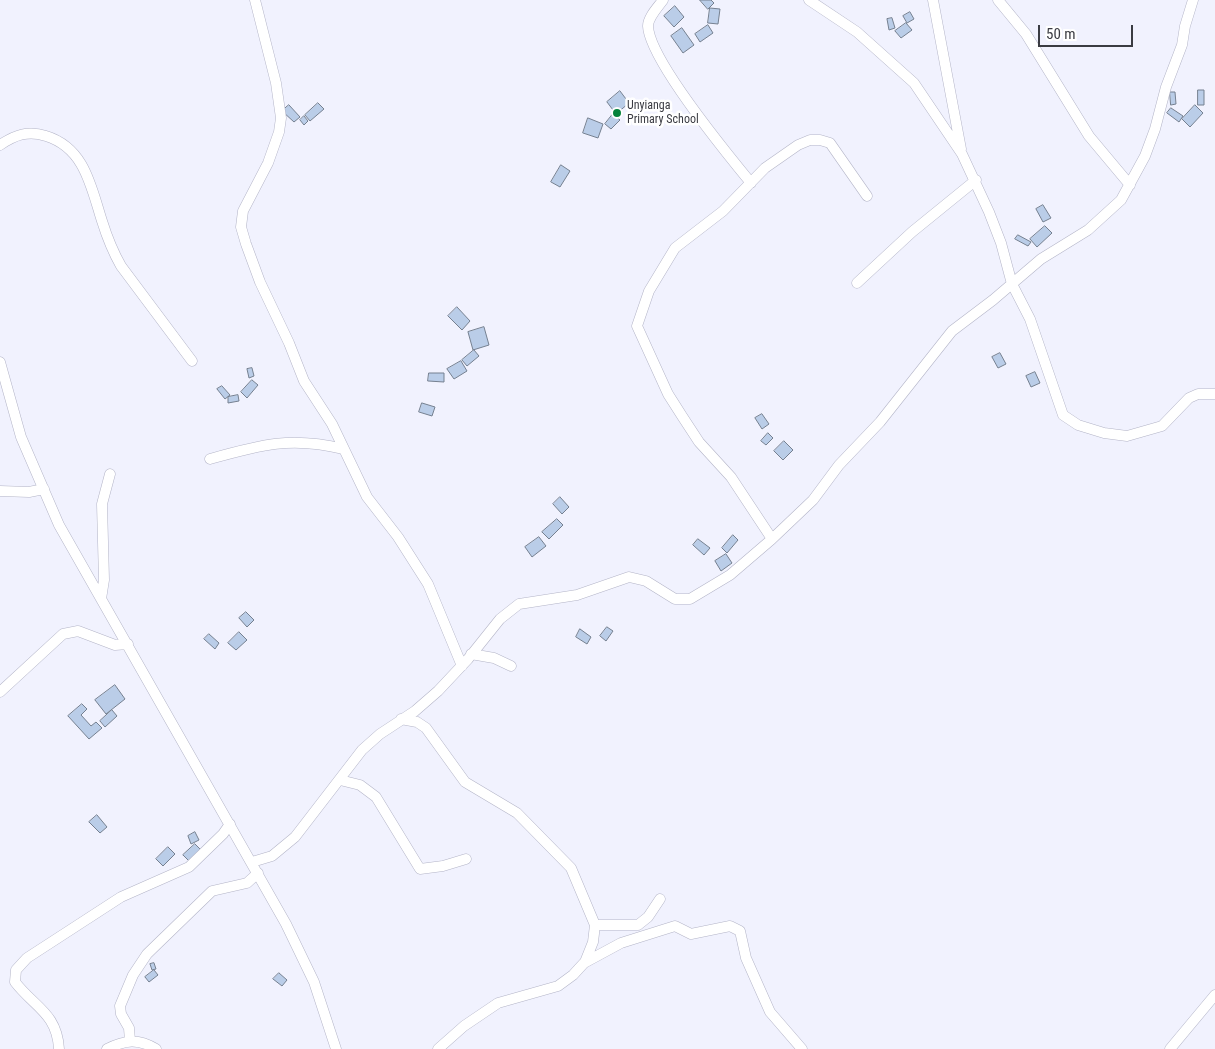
<!DOCTYPE html>
<style>
body{margin:0}
#map{position:relative;width:1215px;height:1049px;overflow:hidden;background:#f1f2fe;font-family:"Roboto Condensed",sans-serif}
canvas{display:block}
.scale{position:absolute;left:1038px;top:25px;width:95px;height:22px;box-sizing:border-box;border:2px solid #3a3b42;border-top:0;padding-left:6px;font-size:15px;line-height:18px;white-space:nowrap;color:#3a3b42;-webkit-text-stroke:4px #fff;paint-order:stroke}
</style>
<div id="map">
<canvas width="1215" height="1049"></canvas>
<div class="scale">50 m</div>
</div>
<script>
const context = document.querySelector('canvas').getContext('2d');
context.lineJoin = 'round';
function fill(path, color) {
  context.fillStyle = color;
  context.fill(path, 'evenodd');
}
function trace(path, color, width, dash) {
  context.strokeStyle = color;
  context.lineWidth = width;
  context.lineCap = dash ? 'butt' : 'round';
  context.setLineDash(dash || []);
  context.stroke(path);
}
function label(font, color, halo, rows, align = 'center') {
  context.font = font + ' "Roboto Condensed",sans-serif';
  context.lineWidth = 5;
  context.setLineDash([]);
  context.textBaseline = 'middle';
  context.strokeStyle = halo;
  context.fillStyle = color;
  for (const [text, x, y, turn = 0] of rows) {
    context.save();
    context.translate(x, y);
    context.rotate((+turn || 0) * Math.PI / 180);
    context.textAlign = isNaN(turn) ? turn : align;
    if (halo) context.strokeText(text, 0, 0);
    context.fillText(text, 0, 0);
    context.restore();
  }
}
const building = new Path2D(`
 M 700,0 L 711,0 L 714,3 L 708,9 Z
 M 675,6 L 684,17 L 674,27 L 664,16 Z
 M 710,8 L 720,9 L 718,24 L 708,23 Z
 M 910,12 L 914,19 L 907,23 L 903,16 Z
 M 892,18 L 895,28 L 889,30 L 887,19 Z
 M 906,23 L 912,30 L 901,38 L 895,31 Z
 M 708,25 L 713,33 L 700,42 L 695,34 Z
 M 682,28 L 694,45 L 683,53 L 671,36 Z
 M 1198,90 L 1204,90 L 1204,105 L 1198,105 Z
 M 620,91 L 629,103 L 616,114 L 607,102 Z
 M 1170,92 L 1175,92 L 1176,104 L 1171,105 Z
 M 318,103 L 324,109 L 310,121 L 305,115 Z
 M 289,105 L 300,117 L 294,122 L 282,111 Z
 M 1195,105 L 1203,113 L 1190,127 L 1182,119 Z
 M 1171,108 L 1183,116 L 1179,122 L 1167,113 Z
 M 613,114 L 620,120 L 611,129 L 605,124 Z
 M 304,116 L 308,121 L 304,125 L 300,120 Z
 M 588,118 L 603,124 L 598,138 L 583,133 Z
 M 561,165 L 570,171 L 560,187 L 551,182 Z
 M 1043,205 L 1051,218 L 1043,222 L 1036,209 Z
 M 1045,226 L 1052,233 L 1037,247 L 1030,239 Z
 M 1018,235 L 1031,242 L 1028,246 L 1015,239 Z
 M 457,307 L 470,321 L 462,330 L 448,316 Z
 M 484,327 L 489,345 L 473,350 L 468,332 Z
 M 474,350 L 479,356 L 467,366 L 462,360 Z
 M 1000,353 L 1006,364 L 998,368 L 992,357 Z
 M 461,361 L 467,371 L 454,379 L 447,369 Z
 M 252,368 L 254,376 L 249,378 L 247,369 Z
 M 1035,372 L 1040,383 L 1031,387 L 1026,376 Z
 M 429,373 L 444,373 L 444,382 L 428,381 Z
 M 252,380 L 258,385 L 247,398 L 241,392 Z
 M 222,386 L 230,395 L 225,399 L 217,389 Z
 M 238,395 L 239,401 L 228,403 L 228,397 Z
 M 422,403 L 435,407 L 432,416 L 419,412 Z
 M 762,414 L 769,424 L 762,429 L 755,418 Z
 M 768,433 L 773,438 L 766,445 L 761,441 Z
 M 784,441 L 793,450 L 783,460 L 774,451 Z
 M 560,497 L 569,507 L 562,514 L 553,504 Z
 M 557,519 L 563,525 L 549,539 L 542,532 Z
 M 733,535 L 738,540 L 727,553 L 722,548 Z
 M 539,537 L 546,546 L 532,557 L 525,547 Z
 M 698,539 L 710,548 L 704,555 L 693,545 Z
 M 726,554 L 732,563 L 721,571 L 715,561 Z
 M 246,612 L 254,620 L 247,627 L 239,618 Z
 M 607,627 L 613,631 L 606,641 L 600,636 Z
 M 580,629 L 591,637 L 587,644 L 576,637 Z
 M 239,632 L 247,640 L 236,650 L 228,643 Z
 M 209,634 L 219,643 L 215,649 L 204,639 Z
 M 115,685 L 125,699 L 106,714 L 95,700 Z
 M 82,704 L 87,709 L 81,715 L 91,726 L 96,722 L 102,728 L 89,739 L 68,716 Z
 M 112,710 L 117,716 L 105,727 L 100,721 Z
 M 97,815 L 107,827 L 100,833 L 89,822 Z
 M 195,832 L 199,840 L 191,844 L 188,836 Z
 M 195,844 L 201,850 L 189,861 L 183,855 Z
 M 168,847 L 175,854 L 163,866 L 156,859 Z
 M 154,963 L 156,969 L 152,970 L 150,964 Z
 M 154,970 L 158,975 L 149,982 L 145,977 Z
 M 279,973 L 287,980 L 282,986 L 273,979 Z`);
fill(building, '#bacde8');
trace(building, '#758090', 1);
const minor = new Path2D(`
 M 255,0 L 276,83 L 281,118 L 279,132 L 268,163 L 243,211 L 241,227 L 246,244 L 260,282 L 289,343 L 304,381 L 332,424 L 367,497 L 398,537 L 428,584 L 462,666
 M 663,0 C 658,7 648,17 648,26 C 649,59 728,155 751,183
 M 809,0 L 857,32 L 914,83 L 962,154 L 989,212 L 1001,243 L 1012,284 L 1030,319 L 1063,415 L 1078,425 L 1104,433 L 1127,436 L 1162,426 L 1189,398 L 1198,394 L 1215,394
 M 933,0 L 961,149
 M 998,0 L 1026,34 L 1089,136 L 1130,185
 M 0,145 C 15,135 28,130 46,136 C 85,148 91,187 102,221 C 107,237 113,252 121,266 L 192,361
 M 857,283 L 912,232 L 976,180
 M 0,362 L 21,437 L 59,525 L 286,924 L 314,982 L 336,1049
 M 210,459 C 260,445 291,436 343,449
 M 0,491 L 29,492 L 44,489
 M 772,539 L 731,477 L 699,442 L 682,416 L 668,394 L 637,326 L 649,291 L 675,248 L 723,211 L 765,168 L 798,145 L 810,140 L 820,140 L 830,143 L 867,196
 M 101,599 L 104,580 L 102,504 L 110,474
 M 471,654 L 494,658 L 511,666
 M 0,692 L 63,634 L 78,631 L 115,645 L 128,644
 M 401,719 L 417,722 L 426,728 L 465,782 L 517,813 L 571,868 L 595,925 L 593,942 L 585,962
 M 340,780 L 360,785 L 376,797 L 420,869 L 443,866 L 466,859
 M 252,862 L 272,856 L 295,837 L 362,750 L 380,734 L 415,711 L 438,691 L 468,659 L 500,619 L 519,604 L 577,595 L 629,577 L 646,581 L 675,599 L 690,599 L 730,575 L 772,539 L 813,500 L 839,465 L 880,422 L 952,331 L 993,300 L 1041,259 L 1088,230 L 1121,200 L 1145,156 L 1155,129 L 1166,87 L 1182,45 L 1185,26 L 1193,0
 M 595,925 L 638,925 L 648,917 L 660,899
 M 130,1041 L 129,1028 L 121,1014 L 120,1006 L 133,975 L 147,954 L 212,891 L 247,883 L 258,873
 M 59,1049 C 57,1013 34,1007 15,982 L 16,970 L 27,958 L 121,897 L 189,867 L 223,834 L 230,824
 M 107,1049 C 125,1040 138,1038 156,1049
 M 438,1049 L 464,1026 L 498,1003 L 558,986 L 573,975 L 584,963 L 621,943 L 675,926 L 691,934 L 730,926 L 740,931 L 746,958 L 770,1012 L 802,1049
 M 1170,1049 L 1215,995`);
trace(minor, '#b3b4c7', 11);
trace(minor, '#fff', 10);
for (const [x, y, r, color] of [
 [617,113,5,"#04823b"]
]) {
  const dot = new Path2D();
  dot.arc(x, y, r, 0, 2 * Math.PI);
  context.fillStyle = color;
  context.fill(dot);
  trace(dot, '#fff', 2);
}
label('12px', '#3a3b42', '#fff', [
 ["Unyianga",627,106],
 ["Primary School",627,120]
], 'left');
</script>
